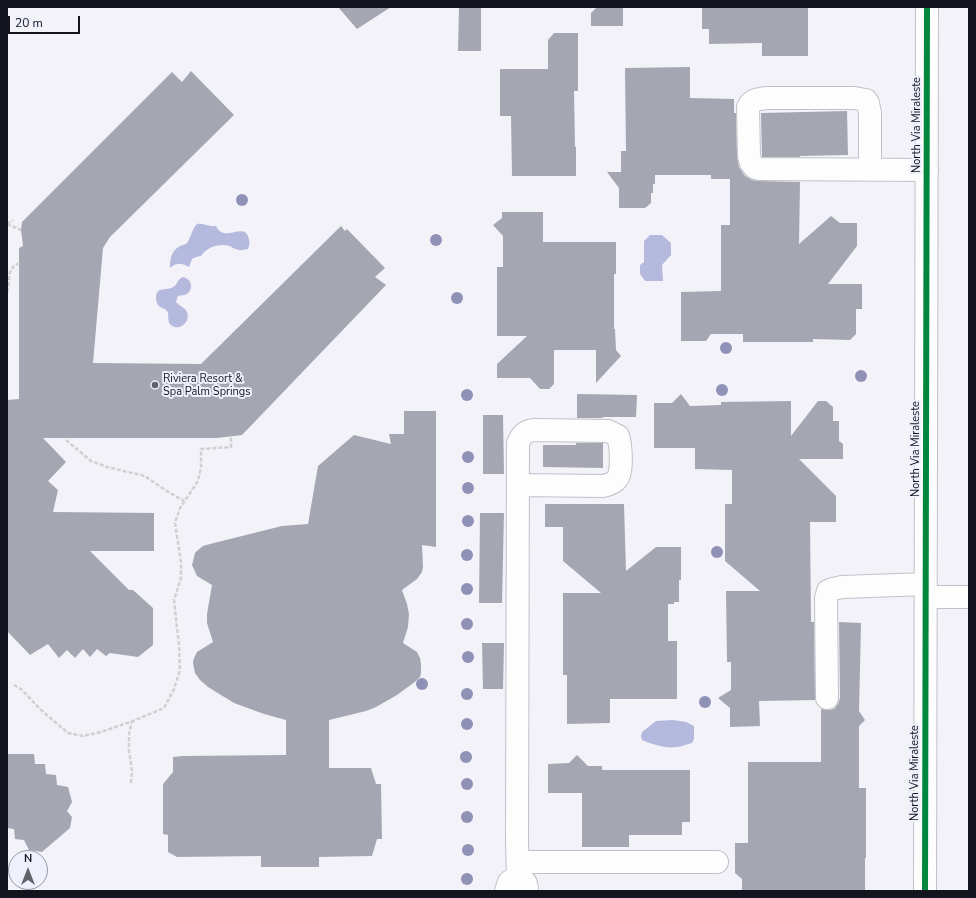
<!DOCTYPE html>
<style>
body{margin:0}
#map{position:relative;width:976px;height:898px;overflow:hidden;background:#f2f2f8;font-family:"Nunito Sans",sans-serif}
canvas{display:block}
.frame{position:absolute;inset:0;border:8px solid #13151e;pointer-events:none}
.north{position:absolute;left:8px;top:850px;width:40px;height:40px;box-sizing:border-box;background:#eef0fc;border:1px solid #9698a3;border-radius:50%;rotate:0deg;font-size:11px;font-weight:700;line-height:16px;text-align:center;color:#13151e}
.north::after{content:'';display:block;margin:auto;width:14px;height:18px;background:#61626a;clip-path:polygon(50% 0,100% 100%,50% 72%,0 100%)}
.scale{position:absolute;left:8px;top:16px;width:72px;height:18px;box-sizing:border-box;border:2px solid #13151e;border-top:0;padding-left:5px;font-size:12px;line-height:14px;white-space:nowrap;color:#13151e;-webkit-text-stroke:3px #eef0fc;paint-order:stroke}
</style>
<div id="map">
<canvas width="976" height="898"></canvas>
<div class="frame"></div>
<div class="north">N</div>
<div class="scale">20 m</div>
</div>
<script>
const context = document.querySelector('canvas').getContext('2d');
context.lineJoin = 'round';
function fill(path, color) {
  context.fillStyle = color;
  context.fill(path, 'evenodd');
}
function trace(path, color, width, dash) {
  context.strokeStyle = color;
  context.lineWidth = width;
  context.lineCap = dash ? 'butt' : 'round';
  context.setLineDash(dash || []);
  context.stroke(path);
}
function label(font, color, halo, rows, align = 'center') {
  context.font = font + ' "Nunito Sans",sans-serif';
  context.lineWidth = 4;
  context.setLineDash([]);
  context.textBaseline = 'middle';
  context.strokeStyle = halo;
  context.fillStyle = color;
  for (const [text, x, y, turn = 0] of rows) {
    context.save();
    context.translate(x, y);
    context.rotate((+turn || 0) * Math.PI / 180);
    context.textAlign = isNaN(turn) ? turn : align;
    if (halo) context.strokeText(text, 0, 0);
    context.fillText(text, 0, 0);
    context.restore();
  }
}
fill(new Path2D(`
 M 197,224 C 203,223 209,227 216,226 C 224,243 242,223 248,236 C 250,241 250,244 248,249 C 244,250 240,251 236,249 C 234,249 232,247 230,246 C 219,243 207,247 201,256 L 196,257 L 192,259 L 189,267 C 183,263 176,262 170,268 C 170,259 171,251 180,246 C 181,246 185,244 186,244 C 191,239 191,230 197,224 Z
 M 650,235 L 662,235 L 671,243 L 671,255 L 662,265 L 663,281 L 645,281 L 640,274 L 640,265 L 644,262 L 644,241 Z
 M 183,277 C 191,279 194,287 188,293 C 185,296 181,295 178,296 L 177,298 L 176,302 C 179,306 185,307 187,312 C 191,322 179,332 171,325 C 166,321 170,315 167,311 C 165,308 161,308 159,306 C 157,304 156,301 156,297 C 157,286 167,291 173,287 C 178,285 176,280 183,277 Z
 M 673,720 L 686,722 L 694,726 L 694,739 L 692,743 C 688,744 685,745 682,746 C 669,750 654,745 642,740 L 641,736 L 642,732 L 656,721 Z`), '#b5b9de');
fill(new Path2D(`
 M 338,7 L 391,7 L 357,29 Z
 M 459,7 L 481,7 L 481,51 L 458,51 Z
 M 597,7 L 623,7 L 623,26 L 591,26 L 591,13 Z
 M 702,7 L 808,7 L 808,56 L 762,56 L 762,43 L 709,44 L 709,29 L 702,29 Z
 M 554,33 L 578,33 L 578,91 L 574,91 L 575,147 L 576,147 L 576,176 L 512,176 L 511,116 L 500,116 L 500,69 L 548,69 L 548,40 Z
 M 690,67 L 690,98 L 734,99 L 734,113 L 736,113 L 737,156 L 739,167 L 745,176 L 752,180 L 758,181 L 800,182 L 799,244 L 831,216 L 840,223 L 857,223 L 857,246 L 828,284 L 862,284 L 862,309 L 856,309 L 856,334 L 850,340 L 813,339 L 813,342 L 743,342 L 743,334 L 711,334 L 706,341 L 681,341 L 681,292 L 721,291 L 721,225 L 730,225 L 730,179 L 711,179 L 711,175 L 655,175 L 655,184 L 653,184 L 653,193 L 651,193 L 651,203 L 645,208 L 619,208 L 619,188 L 607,172 L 621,172 L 621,151 L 626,151 L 625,68 Z
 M 191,71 L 234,115 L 110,237 L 103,248 L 93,363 L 201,364 L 341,226 L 345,231 L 347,229 L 385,268 L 375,277 L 386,285 L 242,435 L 217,438 L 43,438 L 66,462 L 48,481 L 58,490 L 53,512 L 154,513 L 154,551 L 90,551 L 129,590 L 133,590 L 153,608 L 153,645 L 138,657 L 110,653 L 106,656 L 97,649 L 90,657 L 83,649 L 75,658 L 67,650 L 59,658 L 48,644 L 30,655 L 7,631 L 7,400 L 19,399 L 19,248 L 23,246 L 21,230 L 22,222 L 172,72 L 182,82 Z
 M 847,111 L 848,155 L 800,156 L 800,157 L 762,157 L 761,113 Z
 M 502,212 L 543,212 L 543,242 L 616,242 L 616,274 L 614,274 L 614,329 L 615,329 L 616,350 L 621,356 L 596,383 L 596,350 L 554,350 L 554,384 L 549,389 L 540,389 L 530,378 L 497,378 L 497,364 L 527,336 L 497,336 L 497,267 L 503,267 L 503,236 L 493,225 L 502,218 Z
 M 577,394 L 637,395 L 636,417 L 603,417 L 603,418 L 577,418 Z
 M 681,394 L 690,406 L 721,405 L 721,402 L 791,401 L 791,436 L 818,401 L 826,401 L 833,407 L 833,421 L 839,421 L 839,441 L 843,444 L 843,459 L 799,459 L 836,496 L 836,522 L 810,522 L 811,622 L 814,622 L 815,700 L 759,701 L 760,726 L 730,727 L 730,708 L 718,698 L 731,690 L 731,662 L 727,662 L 726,591 L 760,591 L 725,561 L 725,504 L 732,504 L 732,470 L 695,469 L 695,448 L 654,448 L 654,403 L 672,403 Z
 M 404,411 L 436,411 L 436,547 L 422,545 L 423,567 L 422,572 L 417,579 L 402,590 L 407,604 L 409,614 L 408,627 L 403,643 L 417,652 L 420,658 L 421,664 L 421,673 L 420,677 L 416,681 L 397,695 L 376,707 L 366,711 L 329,720 L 329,768 L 371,768 L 376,784 L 381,784 L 382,839 L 377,839 L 372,856 L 319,857 L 319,867 L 261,867 L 261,856 L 177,857 L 168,852 L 168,835 L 163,834 L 163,784 L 173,772 L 173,757 L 183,756 L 286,755 L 286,720 L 264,714 L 234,703 L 208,687 L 200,680 L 195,673 L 193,663 L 194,658 L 197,652 L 213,642 L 207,623 L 207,614 L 212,585 L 197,576 L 192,565 L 195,553 L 198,550 L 203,546 L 210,544 L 282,526 L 308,524 L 318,466 L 354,435 L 391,444 L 389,434 L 404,434 Z
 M 483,415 L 503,415 L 504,474 L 483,474 Z
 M 576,443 L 603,443 L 603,468 L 543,467 L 543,445 L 576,445 Z
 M 545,504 L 624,504 L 626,571 L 656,547 L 681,547 L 681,580 L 679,580 L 679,602 L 674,602 L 674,604 L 668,604 L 668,641 L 677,641 L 677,699 L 610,699 L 610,723 L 567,724 L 567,675 L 563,675 L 563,593 L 601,593 L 563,561 L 563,527 L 545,527 Z
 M 480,513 L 504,513 L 502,603 L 479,603 Z
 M 839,622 L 861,623 L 859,711 L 865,720 L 859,726 L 859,788 L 866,788 L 866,858 L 865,858 L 865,891 L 742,891 L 742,879 L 735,873 L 735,843 L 748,843 L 748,762 L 821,762 L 821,709 L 828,710 L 834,709 L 838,704 L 840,698 Z
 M 482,643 L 504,643 L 503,689 L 483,689 Z
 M 7,754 L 34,754 L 35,764 L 45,764 L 46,774 L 56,775 L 57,785 L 68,787 L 72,802 L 67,811 L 72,817 L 70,828 L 42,852 L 29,850 L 24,840 L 15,839 L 14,829 L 7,828 Z
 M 577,755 L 588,766 L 602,766 L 602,770 L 690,770 L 690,822 L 682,822 L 682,835 L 629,835 L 629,847 L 582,847 L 582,793 L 548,793 L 548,764 L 569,763 Z`), '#a4a6b1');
const minor = new Path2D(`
 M 870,169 L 870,113 L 868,103 L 866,100 L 854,98 L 768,98 C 759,99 752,99 748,107 L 749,156 L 751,163 L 755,168 L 760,169 L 927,170
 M 518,485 L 603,486 C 608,485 614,483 617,479 C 623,472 621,445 618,436 L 608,431 L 535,430 C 525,431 522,434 518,443 L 517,842 L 518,876
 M 926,597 L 969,597
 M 827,698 L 826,598 L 828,591 L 833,589 L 842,587 L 926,584
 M 518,862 L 717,862
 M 506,891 L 509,882 L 518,876 C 525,881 527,882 527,891
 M 925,891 L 927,7`);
trace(minor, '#c0c0c8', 24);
trace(new Path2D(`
 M 7,224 L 21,230
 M 7,224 L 13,220
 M 7,292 C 12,280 4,269 20,263
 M 66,440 L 91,461 L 107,467 L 145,476 L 165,490 L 184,501
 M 14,685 L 21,689 L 41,710 L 68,733 L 83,736 L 101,732 L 133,721 L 164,708 L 174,689 L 180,670 L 179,646 L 174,600 L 181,578 L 181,562 L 175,523 L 180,508 L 198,481 L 201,467 L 201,449 L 231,447 L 231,437
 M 131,783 L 132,770 L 129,751 L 129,734 L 132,721`), '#d0d0d2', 2.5, [4, 2]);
trace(minor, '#fdfdfe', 22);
trace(new Path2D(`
 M 925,891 L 927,7`), '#00873e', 6);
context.fillStyle = '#9091b7';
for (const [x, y] of [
 [242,200],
 [436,240],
 [457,298],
 [726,348],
 [861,376],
 [722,390],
 [467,395],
 [468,457],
 [468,488],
 [468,521],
 [717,552],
 [467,555],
 [467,589],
 [467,624],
 [468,657],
 [422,684],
 [467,694],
 [705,702],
 [467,724],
 [466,757],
 [467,784],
 [467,817],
 [468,850],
 [467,879]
]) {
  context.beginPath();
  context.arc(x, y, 6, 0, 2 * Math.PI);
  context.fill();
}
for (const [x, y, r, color] of [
 [155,385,4,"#61626a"]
]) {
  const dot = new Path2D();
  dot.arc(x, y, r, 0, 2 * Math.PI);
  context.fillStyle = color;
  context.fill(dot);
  trace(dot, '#eef0fc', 1.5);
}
label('11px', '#13151e', '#eef0fc', [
 ["North Via Miraleste",917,125,-90],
 ["North Via Miraleste",916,449,-90],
 ["North Via Miraleste",915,773,-90]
]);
label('11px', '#13151e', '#eef0fc', [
 ["Riviera Resort &",163,379],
 ["Spa Palm Springs",163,392]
], 'left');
</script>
